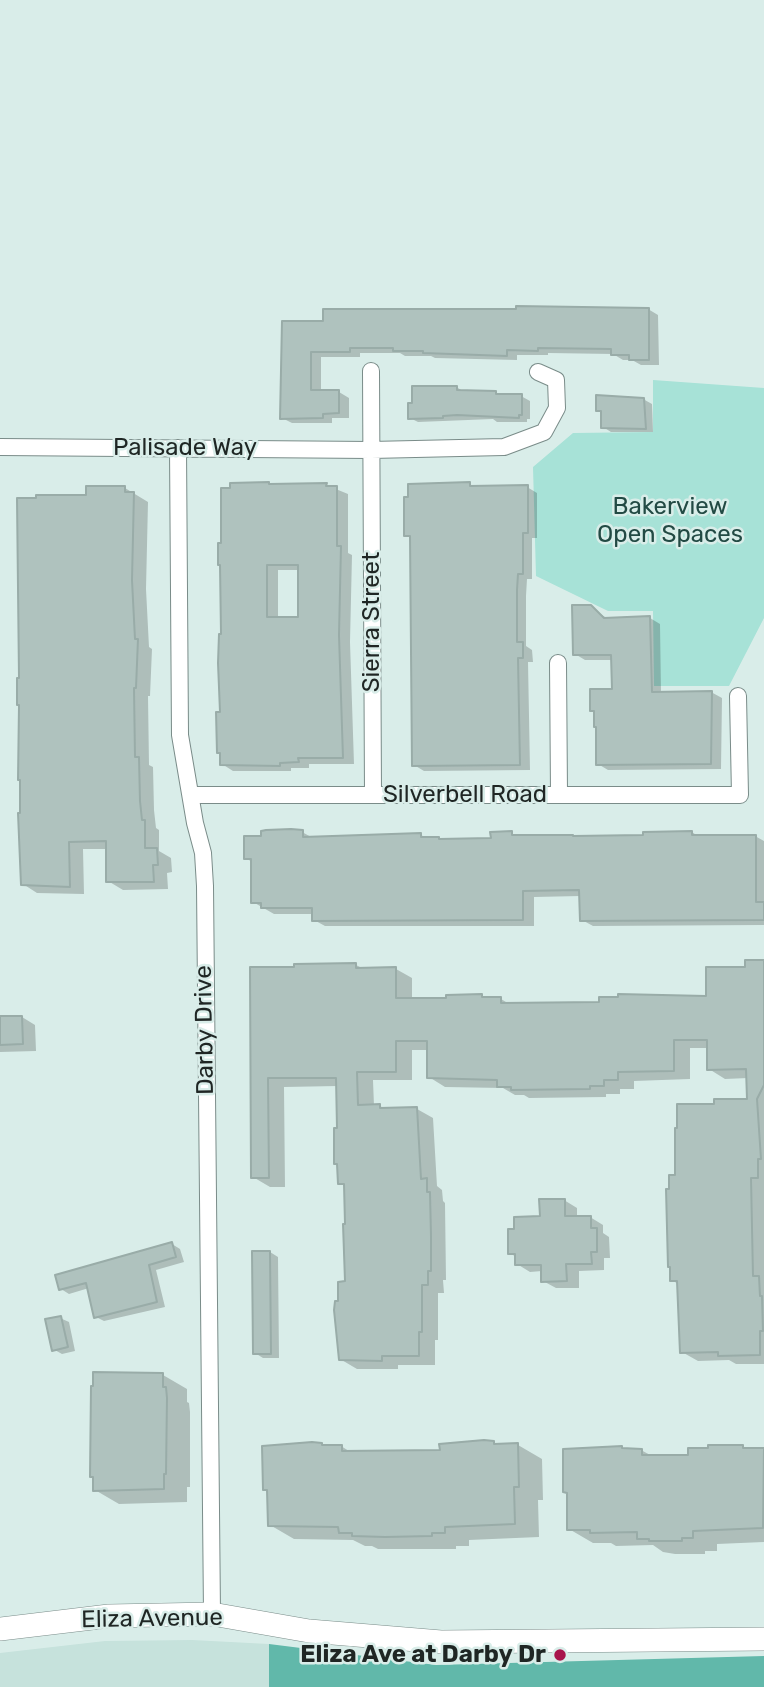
<!DOCTYPE html>
<style>
body{margin:0}
canvas{display:block;background:#d9ede9}
</style>
<canvas width="764" height="1687"></canvas>
<script>
const context = document.querySelector('canvas').getContext('2d');
context.lineJoin = 'round';
function fill(path, color) {
  context.fillStyle = color;
  context.fill(path, 'evenodd');
}
function trace(path, color, width, dash) {
  context.strokeStyle = color;
  context.lineWidth = width;
  context.lineCap = dash ? 'butt' : 'round';
  context.setLineDash(dash || []);
  context.stroke(path);
}
function label(font, color, halo, rows, align = 'center') {
  context.font = font + ' Rubik,sans-serif';
  context.lineWidth = 5;
  context.setLineDash([]);
  context.textBaseline = 'middle';
  context.strokeStyle = halo;
  context.fillStyle = color;
  for (const [text, x, y, turn = 0] of rows) {
    context.save();
    context.translate(x, y);
    context.rotate((+turn || 0) * Math.PI / 180);
    context.textAlign = isNaN(turn) ? turn : align;
    if (halo) context.strokeText(text, 0, 0);
    context.fillText(text, 0, 0);
    context.restore();
  }
}
fill(new Path2D(`
 M 192,1640 L 269,1644 L 269,1687 L 0,1687 L 0,1653 L 105,1641 Z`), '#c6e2dc');
fill(new Path2D(`
 M 653,380 L 764,388 L 764,618 L 729,686 L 654,686 L 653,611 L 608,611 L 536,576 L 533,467 L 573,433 L 653,432 Z`), '#a7e2d7');
fill(new Path2D(`
 M 269,1644 L 436,1665 L 764,1656 L 764,1687 L 269,1687 Z`), '#61b8aa');
fill(new Path2D(`
 M 648,309 L 658,315 L 659,365 L 641,365 L 632,360 L 623,360 L 613,354 L 548,353 L 548,355 L 517,355 L 517,360 L 435,358 L 431,356 L 405,356 L 400,353 L 360,353 L 360,357 L 321,357 L 321,392 L 339,392 L 349,398 L 349,418 L 332,418 L 332,423 L 292,423 L 282,418 L 284,323 Z
 M 456,387 L 465,392 L 496,393 L 502,396 L 521,396 L 530,401 L 530,419 L 527,419 L 527,422 L 497,422 L 493,419 L 418,422 L 410,418 Z
 M 643,399 L 652,404 L 653,432 L 611,432 L 603,427 L 603,413 L 598,410 Z
 M 470,484 L 476,488 L 527,487 L 537,493 L 537,538 L 532,538 L 532,579 L 527,579 L 526,596 L 526,646 L 532,650 L 533,662 L 528,662 L 530,770 L 424,771 L 414,765 L 412,538 L 406,535 Z
 M 326,485 L 348,494 L 348,553 L 352,555 L 350,642 L 354,764 L 309,764 L 309,768 L 291,768 L 291,771 L 233,771 L 222,764 L 222,566 ZM 278,570 L 300,570 L 300,618 L 278,619 Z
 M 125,488 L 148,502 L 146,589 L 149,647 L 152,649 L 150,696 L 148,696 L 149,765 L 153,767 L 154,810 L 156,828 L 159,830 L 159,851 L 171,858 L 172,872 L 167,873 L 168,889 L 123,890 L 108,881 L 107,849 L 83,849 L 84,894 L 37,893 L 23,884 L 87,497 Z
 M 590,607 L 608,619 L 650,618 L 660,624 L 661,693 L 711,692 L 722,698 L 721,769 L 608,770 L 598,764 L 595,712 L 592,710 L 614,691 L 613,660 L 585,660 L 575,654 Z
 M 302,832 L 313,838 L 421,835 L 428,839 L 443,841 L 492,840 L 511,833 L 517,837 L 645,837 L 692,832 L 699,837 L 755,836 L 764,841 L 764,925 L 593,926 L 582,920 L 581,896 L 534,897 L 534,926 L 325,926 L 314,920 L 314,914 L 274,914 L 253,902 L 252,862 L 246,858 Z
 M 764,961 L 764,1364 L 736,1364 L 729,1360 L 698,1361 L 682,1352 L 678,1284 L 672,1280 L 671,1190 L 716,1106 L 748,1101 L 748,1078 L 725,1079 L 709,1069 L 709,1048 L 690,1048 L 690,1079 L 634,1081 L 634,1089 L 620,1089 L 620,1094 L 606,1094 L 606,1097 L 529,1098 L 524,1095 L 515,1095 L 503,1088 L 445,1087 L 429,1077 L 428,1050 L 412,1050 L 412,1080 L 373,1080 L 374,1106 L 380,1106 L 387,1110 L 417,1109 L 433,1118 L 437,1186 L 442,1190 L 443,1201 L 445,1203 L 446,1280 L 443,1280 L 444,1293 L 438,1293 L 438,1340 L 435,1340 L 435,1365 L 398,1365 L 398,1369 L 357,1369 L 340,1359 L 340,1302 L 346,1283 L 347,1226 L 346,1186 L 339,1183 L 338,1086 L 284,1087 L 285,1187 L 270,1187 L 253,1177 L 252,969 L 356,965 L 364,969 L 396,969 L 412,978 L 412,1000 L 448,1000 L 481,996 L 486,999 L 501,999 L 511,1005 L 601,1004 L 601,998 L 630,996 L 708,998 L 747,968 Z
 M 22,1017 L 35,1025 L 36,1051 L 0,1052 L 0,1018 Z
 M 564,1200 L 577,1208 L 577,1218 L 590,1217 L 603,1225 L 603,1233 L 609,1237 L 610,1258 L 604,1258 L 604,1270 L 579,1271 L 579,1288 L 556,1288 L 543,1281 L 542,1271 L 530,1272 L 517,1264 L 516,1257 L 510,1253 L 541,1218 Z
 M 172,1244 L 180,1249 L 184,1262 L 156,1270 L 165,1307 L 104,1321 L 96,1317 L 89,1288 L 69,1294 L 61,1289 Z
 M 270,1252 L 278,1257 L 279,1358 L 263,1358 L 255,1353 Z
 M 60,1318 L 69,1322 L 75,1351 L 62,1354 L 53,1349 Z
 M 163,1375 L 187,1389 L 187,1402 L 189,1403 L 190,1412 L 190,1487 L 187,1487 L 187,1502 L 119,1504 L 95,1490 Z
 M 461,1442 L 518,1445 L 542,1459 L 543,1500 L 538,1500 L 539,1537 L 469,1540 L 469,1546 L 456,1546 L 456,1549 L 378,1549 L 372,1546 L 365,1546 L 353,1540 L 294,1539 L 270,1525 L 321,1444 L 326,1447 L 341,1446 L 352,1453 L 441,1452 Z
 M 742,1447 L 747,1450 L 764,1450 L 764,1542 L 717,1544 L 717,1551 L 705,1551 L 705,1554 L 675,1554 L 663,1552 L 653,1545 L 616,1546 L 611,1543 L 593,1543 L 569,1529 L 625,1450 L 641,1450 L 652,1456 L 690,1456 Z`), '#0003');
const building = new Path2D(`
 M 516,306 L 649,308 L 649,360 L 629,360 L 629,355 L 611,355 L 611,349 L 538,348 L 538,351 L 507,350 L 507,356 L 423,353 L 423,351 L 393,351 L 393,348 L 350,348 L 350,352 L 311,352 L 311,390 L 339,390 L 339,413 L 323,414 L 323,418 L 280,419 L 282,321 L 323,321 L 323,309 L 516,309 Z
 M 412,386 L 457,386 L 457,390 L 496,391 L 496,394 L 522,394 L 522,415 L 519,415 L 519,418 L 457,415 L 443,416 L 443,418 L 408,419 L 408,403 L 412,403 Z
 M 596,395 L 644,398 L 646,429 L 601,428 L 601,411 L 596,411 Z
 M 269,482 L 269,484 L 327,483 L 326,486 L 337,486 L 337,546 L 341,546 L 339,635 L 343,758 L 298,758 L 299,762 L 280,763 L 280,766 L 220,765 L 220,753 L 217,753 L 216,712 L 220,712 L 218,663 L 219,634 L 221,634 L 220,565 L 218,565 L 218,543 L 221,543 L 221,488 L 230,488 L 230,483 ZM 267,565 L 298,565 L 298,617 L 267,617 Z
 M 470,482 L 470,486 L 528,485 L 528,533 L 523,533 L 523,574 L 518,574 L 517,590 L 517,642 L 523,642 L 523,658 L 518,658 L 520,765 L 412,766 L 410,536 L 404,536 L 404,497 L 408,497 L 408,484 Z
 M 86,486 L 125,486 L 125,492 L 134,492 L 132,580 L 135,639 L 138,639 L 136,688 L 134,688 L 135,757 L 139,757 L 140,801 L 142,820 L 145,820 L 145,848 L 157,848 L 158,865 L 153,865 L 154,882 L 106,882 L 106,841 L 69,842 L 70,887 L 21,885 L 18,813 L 20,813 L 20,780 L 18,780 L 19,705 L 17,705 L 17,678 L 19,678 L 17,498 L 36,498 L 36,495 L 86,495 Z
 M 572,605 L 591,605 L 604,618 L 650,616 L 652,692 L 712,691 L 711,764 L 596,765 L 596,727 L 594,727 L 594,711 L 590,711 L 590,689 L 612,689 L 611,655 L 573,655 Z
 M 291,829 L 303,830 L 303,837 L 421,833 L 421,837 L 439,837 L 439,839 L 491,838 L 490,832 L 512,831 L 512,835 L 573,835 L 573,836 L 643,835 L 643,832 L 692,831 L 692,835 L 756,835 L 756,902 L 764,902 L 764,920 L 580,921 L 579,890 L 523,891 L 523,920 L 312,921 L 312,908 L 261,908 L 261,903 L 251,903 L 251,859 L 244,859 L 244,836 L 261,836 L 261,831 L 266,830 Z
 M 745,960 L 764,960 L 764,1085 L 757,1099 L 761,1159 L 758,1159 L 758,1178 L 751,1178 L 753,1276 L 759,1276 L 760,1296 L 762,1296 L 763,1331 L 760,1331 L 760,1355 L 718,1356 L 718,1352 L 680,1353 L 677,1281 L 670,1281 L 670,1267 L 668,1267 L 666,1189 L 669,1189 L 669,1175 L 675,1175 L 675,1128 L 677,1128 L 677,1104 L 714,1104 L 714,1099 L 747,1099 L 746,1069 L 707,1070 L 707,1040 L 674,1040 L 674,1071 L 618,1072 L 618,1080 L 604,1080 L 604,1086 L 590,1086 L 590,1089 L 511,1090 L 511,1087 L 497,1087 L 497,1080 L 427,1078 L 427,1041 L 396,1041 L 396,1072 L 357,1072 L 358,1105 L 380,1104 L 380,1108 L 417,1107 L 421,1179 L 427,1178 L 427,1192 L 430,1192 L 431,1236 L 431,1271 L 428,1271 L 428,1285 L 422,1285 L 422,1332 L 419,1332 L 419,1356 L 382,1356 L 382,1361 L 339,1360 L 334,1310 L 335,1301 L 338,1301 L 338,1282 L 345,1281 L 343,1224 L 345,1224 L 344,1184 L 338,1184 L 337,1164 L 334,1164 L 334,1128 L 337,1128 L 336,1078 L 268,1078 L 269,1178 L 251,1178 L 250,967 L 294,967 L 294,964 L 356,963 L 356,968 L 396,967 L 396,998 L 446,998 L 446,995 L 482,994 L 482,997 L 501,997 L 501,1003 L 599,1002 L 599,997 L 618,997 L 618,994 L 706,996 L 706,967 L 745,967 Z
 M 0,1016 L 22,1016 L 23,1044 L 0,1045 Z
 M 539,1199 L 565,1199 L 565,1216 L 591,1216 L 591,1228 L 597,1228 L 597,1252 L 591,1252 L 592,1264 L 566,1264 L 567,1281 L 541,1282 L 541,1265 L 515,1265 L 515,1254 L 508,1254 L 508,1229 L 514,1229 L 514,1217 L 540,1216 Z
 M 172,1242 L 176,1257 L 149,1265 L 157,1302 L 94,1318 L 86,1283 L 59,1290 L 55,1275 Z
 M 252,1251 L 270,1251 L 271,1354 L 253,1354 Z
 M 61,1316 L 68,1347 L 52,1351 L 45,1319 Z
 M 93,1372 L 163,1373 L 163,1387 L 166,1387 L 167,1398 L 166,1474 L 164,1474 L 164,1489 L 93,1491 L 93,1477 L 90,1477 L 91,1386 L 93,1386 Z
 M 484,1440 L 494,1441 L 494,1444 L 518,1443 L 519,1487 L 514,1487 L 515,1524 L 445,1527 L 445,1533 L 432,1533 L 432,1536 L 385,1537 L 352,1536 L 352,1533 L 339,1533 L 338,1527 L 268,1526 L 267,1490 L 263,1490 L 262,1446 L 312,1442 L 322,1443 L 322,1445 L 342,1445 L 342,1451 L 440,1450 L 439,1444 Z
 M 708,1445 L 743,1445 L 743,1448 L 764,1448 L 763,1528 L 693,1531 L 693,1538 L 682,1538 L 682,1541 L 649,1541 L 649,1539 L 637,1539 L 637,1532 L 590,1533 L 590,1530 L 567,1530 L 567,1493 L 563,1492 L 563,1449 L 622,1446 L 622,1448 L 642,1449 L 642,1455 L 688,1455 L 688,1448 L 708,1448 Z`);
fill(building, '#afc2be');
trace(building, '#99aca8', 2);
const street = new Path2D(`
 M 371,371 L 373,795
 M 0,447 L 371,450 L 504,447 L 544,432 L 557,408 L 556,380 L 538,372
 M 178,448 L 180,735 L 195,823 L 203,853 L 205,886 L 212,1614
 M 558,663 L 559,794
 M 191,795 L 740,795 L 738,696`);
const secondary = new Path2D(`
 M 0,1629 L 109,1616 L 212,1614 L 309,1631 L 441,1642 L 764,1639`);
trace(street, '#7a8c89', 18);
trace(secondary, '#7a8c89', 24);
trace(street, '#fff', 16);
trace(secondary, '#fff', 23);
for (const [x, y, r, color] of [
 [560,1655,7,"#a8144b"]
]) {
  const dot = new Path2D();
  dot.arc(x, y, r, 0, 2 * Math.PI);
  context.fillStyle = color;
  context.fill(dot);
  trace(dot, '#d9ede9', 2.5);
}
label('24px', '#1f2624', '#d9ede9', [
 ["Palisade Way",185,448],
 ["Sierra Street",372,622,-90],
 ["Silverbell Road",465,795],
 ["Darby Drive",205,1030,-91],
 ["Eliza Avenue",152,1619,-1]
]);
label('24px', '#224a44', '#d9ede9', [
 ["Bakerview",670,507],
 ["Open Spaces",670,535]
]);
label('bold 24px', '#1f2624', '#d9ede9', [
 ["Eliza Ave at Darby Dr",546,1655]
], 'right');
</script>
